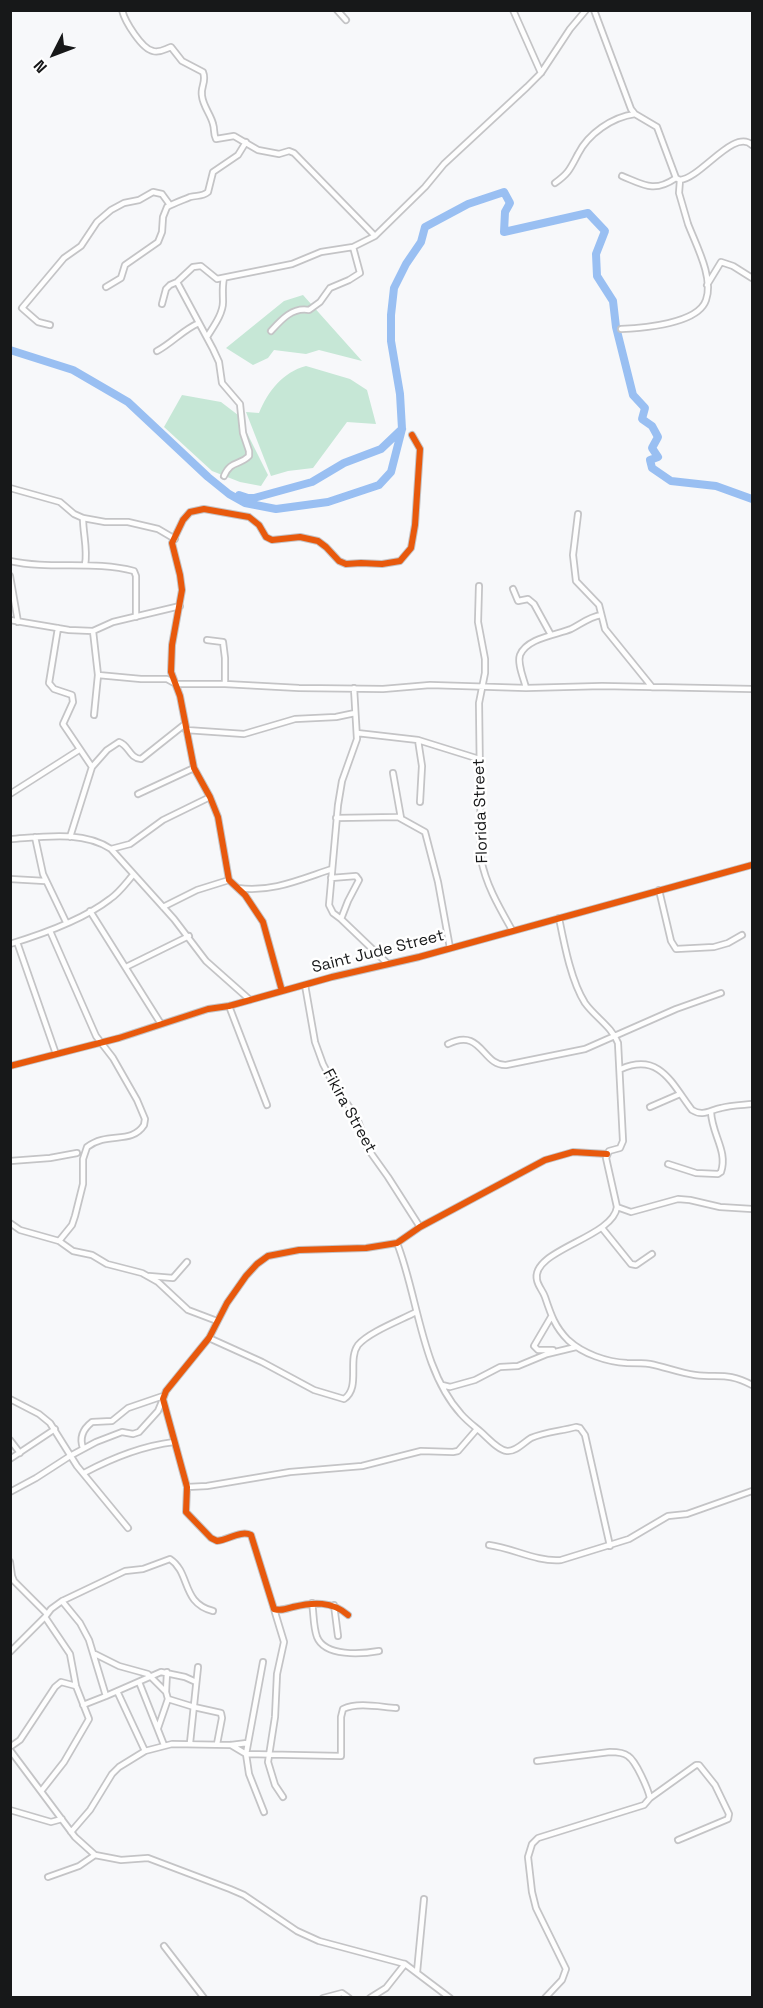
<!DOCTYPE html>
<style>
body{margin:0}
#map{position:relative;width:763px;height:2008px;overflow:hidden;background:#f7f8fa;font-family:"Space Grotesk",sans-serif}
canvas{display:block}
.frame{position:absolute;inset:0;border:12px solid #171819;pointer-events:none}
.north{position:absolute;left:24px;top:24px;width:60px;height:60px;-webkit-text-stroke:4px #fff;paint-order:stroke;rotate:228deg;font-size:16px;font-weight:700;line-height:24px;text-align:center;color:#171819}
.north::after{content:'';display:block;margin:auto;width:21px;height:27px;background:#171819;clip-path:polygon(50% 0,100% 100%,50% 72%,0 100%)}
</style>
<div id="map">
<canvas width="763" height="2008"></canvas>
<div class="frame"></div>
<div class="north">N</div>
</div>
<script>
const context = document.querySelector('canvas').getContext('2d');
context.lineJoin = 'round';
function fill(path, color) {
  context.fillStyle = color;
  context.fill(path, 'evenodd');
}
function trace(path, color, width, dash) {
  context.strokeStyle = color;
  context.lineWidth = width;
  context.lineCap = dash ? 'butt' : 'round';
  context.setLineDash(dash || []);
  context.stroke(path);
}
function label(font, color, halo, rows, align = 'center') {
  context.font = font + ' "Space Grotesk",sans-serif';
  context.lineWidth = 5;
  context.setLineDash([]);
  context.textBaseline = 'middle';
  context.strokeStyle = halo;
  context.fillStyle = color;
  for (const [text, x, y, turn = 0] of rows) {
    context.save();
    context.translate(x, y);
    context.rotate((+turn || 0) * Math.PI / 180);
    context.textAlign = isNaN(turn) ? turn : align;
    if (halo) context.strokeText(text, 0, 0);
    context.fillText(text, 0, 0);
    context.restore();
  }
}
fill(new Path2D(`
 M 303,295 L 362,361 L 319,350 L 306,354 L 274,350 L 268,358 L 253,365 L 226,348 L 284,301 Z
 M 306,366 L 350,379 L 367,390 L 376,424 L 347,422 L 313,468 L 288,471 L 271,476 L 246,412 L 259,413 C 268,391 283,372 306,366 Z
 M 182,395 L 221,402 L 238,415 L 268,475 L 261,486 L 240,482 L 212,471 L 164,427 Z`), '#c6e7d6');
trace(new Path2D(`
 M 10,350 L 73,370 L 128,402 L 208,477 L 229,494 L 245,503 L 276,509 L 328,502 L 379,485 L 391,472 L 402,429 L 400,394 L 391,341 L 391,315 L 394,288 L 406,264 L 421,242 L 425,227 L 468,204 L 504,192 L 510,203 L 505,212 L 504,232 L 588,213 L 605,231 L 596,254 L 597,276 L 613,301 L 616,327 L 633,395 L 645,408 L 642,419 L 652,426 L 658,437 L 652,448 L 658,457 L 650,460 L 652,468 L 671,481 L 716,486 L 752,499
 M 239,495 L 248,498 L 254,498 L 312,482 L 344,463 L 381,449 L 402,429`), '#99bff2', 8);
const street = new Path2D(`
 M 122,10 C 125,22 142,49 153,51 C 160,53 165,49 171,47 L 182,61 L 203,72 C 207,82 200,87 202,96 C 203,106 211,115 213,124 C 215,130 213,133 216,139 L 234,136 L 258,150 L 279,154 L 289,151 L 294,153 L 375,236
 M 337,10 L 346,20
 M 513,10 L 541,73
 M 594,10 L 631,109 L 635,114 L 657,127 L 676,178 L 680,180 C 701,178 734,128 752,145
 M 622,176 C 644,185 654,193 676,178
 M 555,183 C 569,173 570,169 578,154 C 588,134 612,117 635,114
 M 177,282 L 213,349 L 219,362 L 222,383 L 240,404 L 243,433 L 249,451 L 249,456 C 239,466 231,460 224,476
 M 707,285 L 721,262 L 733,266 L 752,278
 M 106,287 L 121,278 L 125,265 L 158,242 L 162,232 L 163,217 L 167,207 C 174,203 183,200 190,197 C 197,195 202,197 208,192 L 213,172 L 238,155 L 246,142
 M 162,304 L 166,289 L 170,285 L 177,282 L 193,267 L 201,266 L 217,279 L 292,264 L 321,252 L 353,247 L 375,236 L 425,187 L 444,164 L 527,87 L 541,73 L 570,29 L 586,10
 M 50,325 L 38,322 L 22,308 L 64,258 L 81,246 L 97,222 L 111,210 L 124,203 L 139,200 L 153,192 L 162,194 L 170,205
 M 621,329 C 642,328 698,324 706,300 C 714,278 696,245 688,224 C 685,214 682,203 679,193 L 680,180
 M 271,331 C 281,320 292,307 309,310 L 320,302 L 330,288 L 349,280 L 360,273 L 353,247
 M 207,337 C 213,327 223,314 223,302 C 223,293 222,287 224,278
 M 157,351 C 172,343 184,329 199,323
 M 10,488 L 60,502 L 74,514 L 83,518 L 105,522 L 128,522 L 158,529 L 175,539
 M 578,514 L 573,555 L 576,581 L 599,605 L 605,629 L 652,687
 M 83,518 C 83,534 88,550 85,565
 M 10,561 C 51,570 94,560 134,571 L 136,576 L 136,617
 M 10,576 L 18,622
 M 479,586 L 478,622 L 485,659 L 485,673 L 479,703 L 481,859 C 486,885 499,907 512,930
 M 513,589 L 518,601 L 528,599 L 534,604 L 551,635
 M 10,620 L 69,630 L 93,631 L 113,622 L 180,606
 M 58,628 L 49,683 L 54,689 L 72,695 L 73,702 L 63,724 L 92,767
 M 93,631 L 98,675 L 94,715
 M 207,640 L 223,642 L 225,658 L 225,684
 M 98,675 L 141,679 L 167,679 L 176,684 L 225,684 L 299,688 L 383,689 L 430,685 L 526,688 L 602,686 L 752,689
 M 354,688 L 357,739 L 342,781 L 338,805 L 329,905 L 333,913 L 341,919 L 388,964
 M 526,688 C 524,679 517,664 520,655 C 527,638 556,635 571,629 C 581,624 589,617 601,615
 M 186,730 L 244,734 L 295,719 L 336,717 L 355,713
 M 357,733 L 418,740 L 479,759
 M 418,740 L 422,766 L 420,802
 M 393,773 L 401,818
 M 10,794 L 79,750
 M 138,794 L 194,768
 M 336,818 L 398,817 L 425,832 L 438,882 L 450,948
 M 35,837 L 43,874 L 66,922
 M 70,837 L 92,767 L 107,750 L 119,742 C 129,745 129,758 141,759 L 185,724
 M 10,839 C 42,837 83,830 111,849 L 174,919 L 206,961 L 250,1000
 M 111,849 L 130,844 L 163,820 L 210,797
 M 331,878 L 356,876 L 359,880 L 348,901 L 341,919
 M 10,879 L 45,881
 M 238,888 C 271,893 301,879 332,869
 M 659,890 L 671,941 L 676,949 L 714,947 L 728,943 L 742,935
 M 163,907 L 197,890 L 229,880
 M 90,911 L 161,1024
 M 559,918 C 564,943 571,981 585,1003 C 595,1017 612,1027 618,1043 L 623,1141 L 620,1148 L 609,1151 L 606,1158 L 617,1207 C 613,1238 530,1250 537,1280 C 538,1286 543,1291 545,1297 C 551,1315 555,1327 568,1340 C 583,1354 607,1362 627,1363 C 635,1363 643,1363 650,1364 C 665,1367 680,1373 695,1375 C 719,1378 728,1372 752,1385
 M 50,931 L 96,1036 L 113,1058 L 137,1100 L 145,1119 L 144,1125 C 131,1145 108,1131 87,1147 L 83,1159 L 83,1184 L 75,1216 L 72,1225 L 59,1241
 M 17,942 L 56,1054
 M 10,944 C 43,934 83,920 110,899 C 119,893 126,883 133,875
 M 126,967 L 189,936
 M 305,985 L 315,1042 L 323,1064 L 334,1085 L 357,1118 L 368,1149 L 388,1177 L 420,1227
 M 282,991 L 263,922 L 245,895 L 229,880 L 218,817 L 210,797 L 194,768 L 180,696 L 171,672 L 172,645 L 182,590 L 180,575 L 172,543 L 183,520 L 190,512 L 204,509 L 249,517 L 259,525 L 266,537 L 272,540 L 300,537 L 318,541 L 326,547 L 339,561 L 346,564 L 361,563 L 382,564 L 400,561 L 411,548 L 415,525 L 420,449 L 412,435
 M 229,1006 L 267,1105
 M 448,1044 C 482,1027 482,1066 506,1065 L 585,1049 L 676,1009 L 721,993
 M 10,1066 L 119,1038 L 208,1009 L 229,1006 L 332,977 L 419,957 L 752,865
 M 621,1069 C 660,1052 672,1084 692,1110 C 703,1117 710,1110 721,1108 C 731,1105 742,1105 752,1104
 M 650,1107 L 680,1094
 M 10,1161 L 50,1158 L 77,1153
 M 668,1164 L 696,1173 L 718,1174 L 721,1172 C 728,1151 712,1135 711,1112
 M 617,1207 L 631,1212 L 678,1199 L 690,1200 L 720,1207 L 752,1209
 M 10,1223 L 20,1230 L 59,1241 L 73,1251 L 92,1255 L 107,1264 L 142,1273 L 158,1282 L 188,1310 L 217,1321
 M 602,1228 L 631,1264 L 636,1265 L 652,1254
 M 397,1243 C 418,1296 421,1370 461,1414 C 467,1421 474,1426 481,1432 C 488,1438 498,1450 507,1451 C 516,1452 524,1442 531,1438 C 545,1432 561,1431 576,1427 L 580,1428 L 585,1435 L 610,1546
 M 149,1276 L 173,1278 L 187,1262
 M 551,1317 L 534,1346 L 538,1350 L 553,1350
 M 209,1338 L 262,1362 L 314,1390 L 344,1399 C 361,1388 347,1360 358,1345 C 369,1332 401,1320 416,1312
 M 442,1385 L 450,1387 L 475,1380 L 500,1367 L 518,1366 L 547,1354 L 576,1347
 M 10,1399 L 39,1414 L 50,1423 L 77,1466 L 128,1528
 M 10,1440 L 20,1453
 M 83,1448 C 79,1437 83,1429 92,1422 L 112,1421 L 128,1408 L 163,1396
 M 10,1459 L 55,1429
 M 84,1473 C 112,1458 142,1446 174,1442
 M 187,1487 L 207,1486 L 290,1472 L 362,1466 L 421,1451 L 453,1452 L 458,1451 L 477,1429
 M 10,1492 L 36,1478 L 70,1456 L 96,1442 L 122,1432 L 133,1434 L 139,1432 L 158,1411 L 163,1399
 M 489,1545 C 513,1548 536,1562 561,1560 L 629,1539 L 668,1516 L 687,1514 L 752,1491
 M 10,1562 L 12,1576 L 14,1581 L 47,1614
 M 62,1601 L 80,1623 L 89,1640 L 106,1696 L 161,1672 L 185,1677 L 196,1682
 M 312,1603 C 314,1614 313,1626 317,1637 C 325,1657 362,1654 379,1651
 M 334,1605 L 338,1636
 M 274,1609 L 284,1642 L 277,1674 L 275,1717 L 268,1762 L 275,1785 L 283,1797
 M 348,1615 C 332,1601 313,1602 293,1607 C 286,1609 281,1611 274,1609 L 251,1535 C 241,1530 228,1540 217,1541 L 211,1538 L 186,1512 L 187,1487 L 163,1399 L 166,1391 L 209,1338 L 227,1303 L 246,1276 L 257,1264 L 268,1256 L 299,1250 L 366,1248 L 397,1243 L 420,1227 L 545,1160 L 573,1152 L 607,1154
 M 10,1652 L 45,1617 L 51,1609 L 62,1601 L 125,1571 L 143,1569 L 170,1559 C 191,1573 181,1603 213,1611
 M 95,1654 L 119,1666 L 148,1674 L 165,1691
 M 263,1662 L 246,1754 L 249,1774 L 264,1812
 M 167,1672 L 166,1692 L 168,1699 L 194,1707 L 221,1713 L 222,1718 L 217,1744
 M 139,1682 L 164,1745
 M 117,1691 L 145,1751
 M 83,1705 L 106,1696
 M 158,1728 L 168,1699
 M 190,1743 L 198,1667
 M 231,1745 L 246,1754 L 341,1756 L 341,1717 L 343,1709 C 358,1702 380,1707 396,1708
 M 10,1747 L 20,1740 L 55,1687 L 61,1682 L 76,1686
 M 10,1750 L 75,1837 L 95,1855 L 121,1860 L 148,1858 L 230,1889 L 244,1895 L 297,1931 L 319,1941 L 405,1964 L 450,1998
 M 537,1761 L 610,1752 C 616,1752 623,1752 628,1756 C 636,1761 648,1789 650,1798 L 644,1805 L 538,1838 L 532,1844 L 528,1857 L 532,1892 L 536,1908 L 566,1969 L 562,1980 L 545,1998
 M 42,1790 L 64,1762 L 89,1719 L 76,1686 L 70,1654 L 45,1617
 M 650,1798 L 696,1765 L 699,1765 L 715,1785 L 729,1814 L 728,1819 L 678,1840
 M 10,1810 L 51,1822 L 62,1819
 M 71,1832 L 90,1810 L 112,1774 L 119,1767 L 145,1751 L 172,1744 L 231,1745 L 247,1743
 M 48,1877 L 79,1866 L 95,1855
 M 164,1946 L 204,1998
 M 417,1972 L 424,1899
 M 323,1998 L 342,1993 L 349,1998
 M 370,1998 L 386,1988 L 405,1964`);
trace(street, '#c4c4c6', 8);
trace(street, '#fefefe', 4.5);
trace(new Path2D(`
 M 282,991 L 263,922 L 245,895 L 229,880 L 218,817 L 210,797 L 194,768 L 180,696 L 171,672 L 172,645 L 182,590 L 180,575 L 172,543 L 183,520 L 190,512 L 204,509 L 249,517 L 259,525 L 266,537 L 272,540 L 300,537 L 318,541 L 326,547 L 339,561 L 346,564 L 361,563 L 382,564 L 400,561 L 411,548 L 415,525 L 420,449 L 412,435
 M 10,1066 L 119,1038 L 208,1009 L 229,1006 L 332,977 L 419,957 L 752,865
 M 348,1615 C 332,1601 313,1602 293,1607 C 286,1609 281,1611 274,1609 L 251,1535 C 241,1530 228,1540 217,1541 L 211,1538 L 186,1512 L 187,1487 L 163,1399 L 166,1391 L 209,1338 L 227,1303 L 246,1276 L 257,1264 L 268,1256 L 299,1250 L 366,1248 L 397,1243 L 420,1227 L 545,1160 L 573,1152 L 607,1154`), '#e8590c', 6);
label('16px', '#171819', '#fff', [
 ["Florida Street",481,811,-92],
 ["Saint Jude Street",378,952,-14],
 ["Fikira Street",349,1111,61]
]);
</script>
